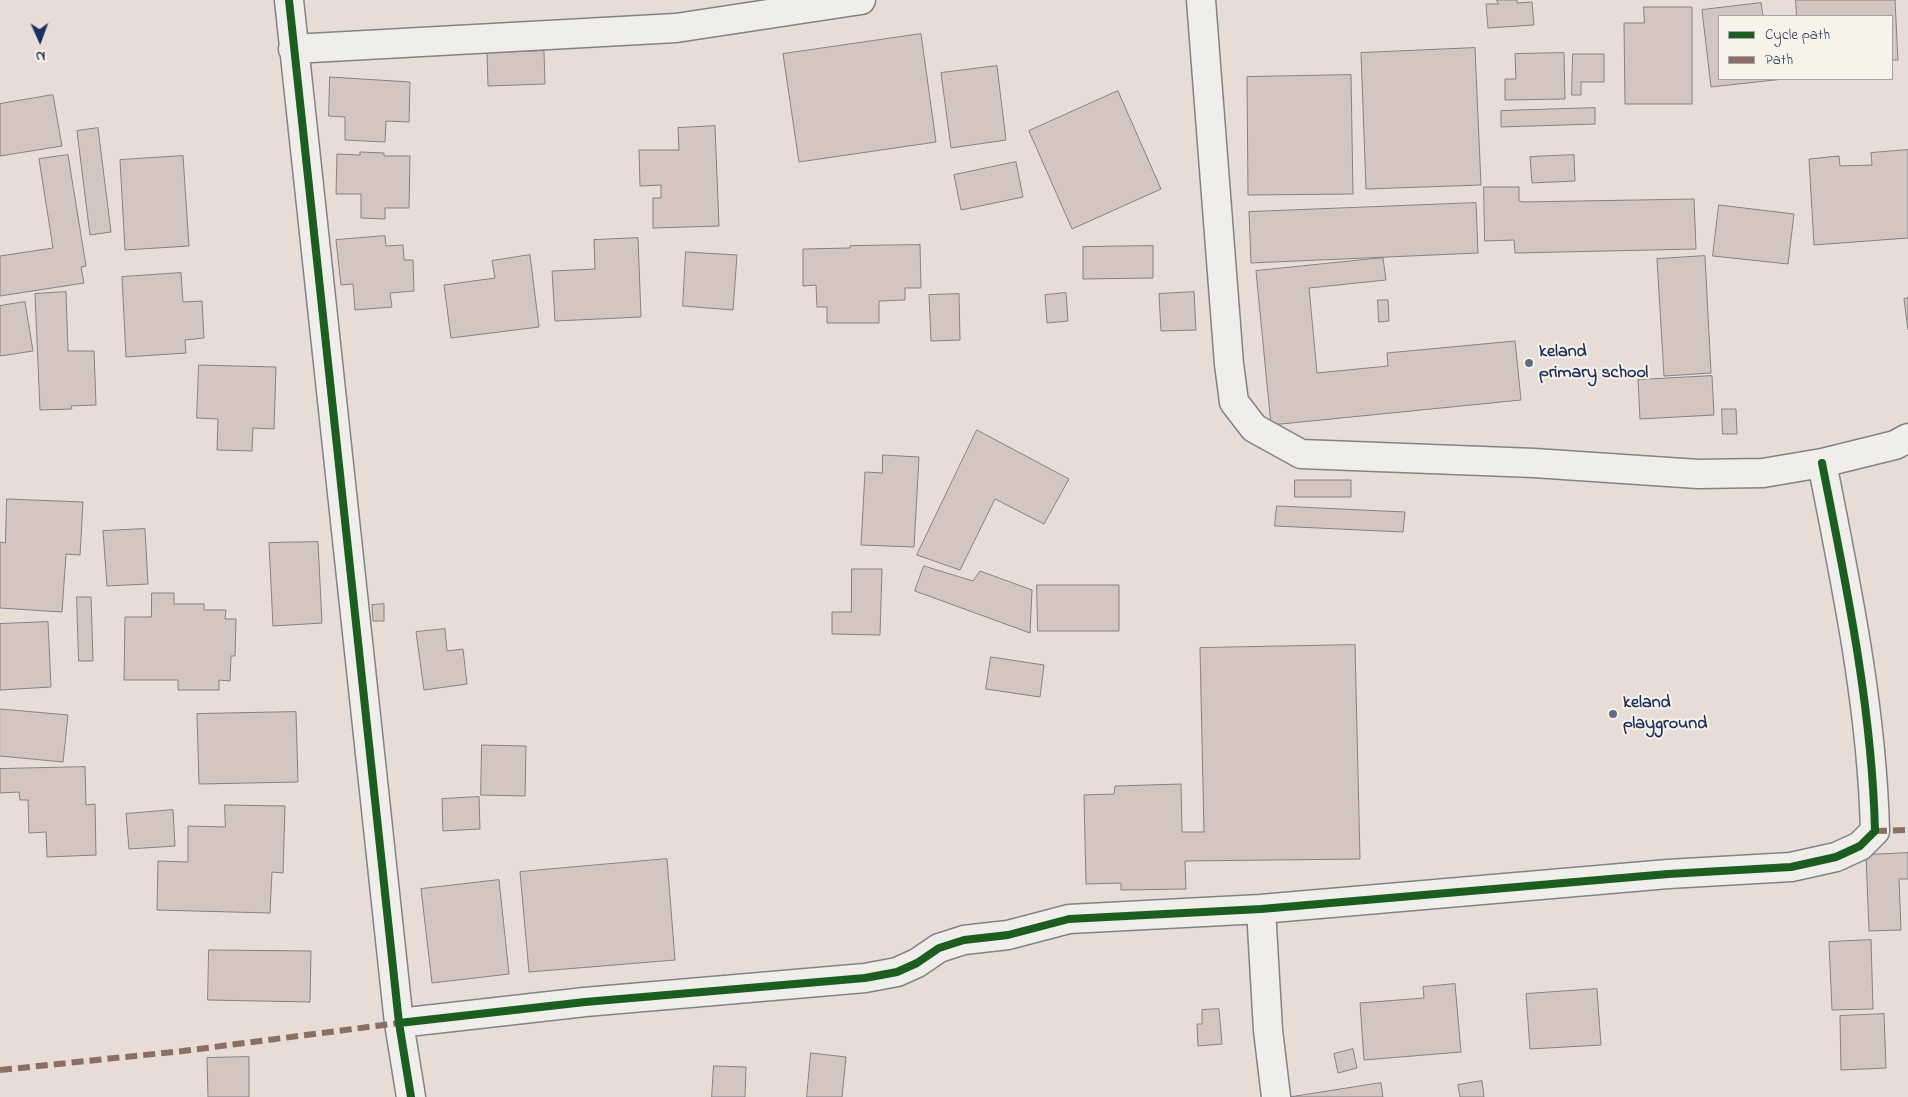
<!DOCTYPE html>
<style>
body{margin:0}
#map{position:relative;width:1908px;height:1097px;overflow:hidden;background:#e7ddd6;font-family:"Indie Flower",sans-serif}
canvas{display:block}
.legend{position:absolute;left:1718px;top:15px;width:175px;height:65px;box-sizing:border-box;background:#f7f3e8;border:1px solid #9fa5b1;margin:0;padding:6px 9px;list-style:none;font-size:15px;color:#1b2f5e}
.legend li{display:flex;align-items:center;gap:10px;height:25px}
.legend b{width:25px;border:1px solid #9fa5b1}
.north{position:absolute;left:15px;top:15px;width:50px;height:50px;-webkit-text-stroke:4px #f7f3e8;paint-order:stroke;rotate:178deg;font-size:14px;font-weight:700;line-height:20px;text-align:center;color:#1b2f5e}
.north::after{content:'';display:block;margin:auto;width:18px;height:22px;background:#1b2f5e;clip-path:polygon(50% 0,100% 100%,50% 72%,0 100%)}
</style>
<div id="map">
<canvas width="1908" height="1097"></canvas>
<ul class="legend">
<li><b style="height:6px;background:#1b5e20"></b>Cycle path</li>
<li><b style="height:6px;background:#8d6e63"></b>Path</li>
</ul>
<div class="north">N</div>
</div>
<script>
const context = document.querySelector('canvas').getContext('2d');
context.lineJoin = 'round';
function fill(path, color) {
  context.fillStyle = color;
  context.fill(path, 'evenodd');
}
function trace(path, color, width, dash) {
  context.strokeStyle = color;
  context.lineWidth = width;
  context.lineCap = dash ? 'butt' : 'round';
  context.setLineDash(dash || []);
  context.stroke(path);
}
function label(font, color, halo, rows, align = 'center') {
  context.font = font + ' "Indie Flower",sans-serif';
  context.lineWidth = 4;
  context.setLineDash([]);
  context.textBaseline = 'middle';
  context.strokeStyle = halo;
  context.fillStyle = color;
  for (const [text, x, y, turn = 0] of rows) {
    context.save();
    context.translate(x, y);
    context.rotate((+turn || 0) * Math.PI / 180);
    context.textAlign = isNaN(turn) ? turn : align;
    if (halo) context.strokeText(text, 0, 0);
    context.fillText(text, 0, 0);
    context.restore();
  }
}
const building = new Path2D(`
 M 1497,0 L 1517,0 L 1517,3 L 1532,2 L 1534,25 L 1488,28 L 1486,4 L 1498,4 Z
 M 1796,0 L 1895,0 L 1898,60 L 1892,60 L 1892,16 L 1797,16 Z
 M 1761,3 L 1763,16 L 1719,16 L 1719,79 L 1784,79 L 1711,87 L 1702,10 Z
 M 1644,7 L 1692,7 L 1692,104 L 1625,104 L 1624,23 L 1644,23 Z
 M 921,34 L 936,142 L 799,162 L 783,54 Z
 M 1475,48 L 1481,185 L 1366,189 L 1361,53 Z
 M 544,51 L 545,84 L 488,86 L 487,53 Z
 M 1564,53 L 1565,99 L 1505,100 L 1505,79 L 1516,79 L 1515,54 Z
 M 1573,54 L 1604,54 L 1604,82 L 1581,82 L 1581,95 L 1572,95 Z
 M 997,66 L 1006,140 L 951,148 L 941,73 Z
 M 1351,75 L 1353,194 L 1248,195 L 1247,77 Z
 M 330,77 L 410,82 L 409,122 L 386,121 L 385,142 L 345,140 L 345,117 L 329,116 Z
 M 1118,91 L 1161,189 L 1072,229 L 1029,131 Z
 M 53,95 L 62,146 L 0,156 L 0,104 Z
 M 1595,108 L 1595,124 L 1501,127 L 1501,111 Z
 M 715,126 L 719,226 L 653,228 L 653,198 L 661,198 L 661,185 L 640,186 L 639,150 L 679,150 L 678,128 Z
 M 98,128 L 111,232 L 90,235 L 77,131 Z
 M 1908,150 L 1908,238 L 1814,245 L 1809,159 L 1839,156 L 1840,166 L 1872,165 L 1871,153 Z
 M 360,152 L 384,153 L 384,156 L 410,156 L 409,208 L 385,208 L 385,219 L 361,218 L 361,194 L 336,194 L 337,154 L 360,155 Z
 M 68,155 L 86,266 L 81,267 L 84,283 L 0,296 L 0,256 L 53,248 L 39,159 Z
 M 1574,155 L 1575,181 L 1532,183 L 1530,157 Z
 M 183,156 L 189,246 L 125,250 L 120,160 Z
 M 1016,162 L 1023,197 L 961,210 L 954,175 Z
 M 1484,187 L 1519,187 L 1519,201 L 1523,202 L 1694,199 L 1696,249 L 1515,253 L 1514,240 L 1485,241 Z
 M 1476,203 L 1478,253 L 1251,263 L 1249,212 Z
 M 1719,205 L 1794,214 L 1788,264 L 1713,256 Z
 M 385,236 L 386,246 L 403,245 L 404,260 L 413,260 L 414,291 L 390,293 L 392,307 L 355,310 L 353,284 L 341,285 L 336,240 Z
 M 638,238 L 641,317 L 555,321 L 552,271 L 595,269 L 594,240 Z
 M 920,245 L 921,288 L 905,288 L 905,300 L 879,301 L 879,323 L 827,323 L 827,307 L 817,307 L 816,285 L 803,286 L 803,249 L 850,248 L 850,246 Z
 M 1153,246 L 1153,278 L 1083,279 L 1083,247 Z
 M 686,252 L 737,255 L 733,310 L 683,306 Z
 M 530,255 L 539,327 L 451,338 L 444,285 L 495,278 L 492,261 Z
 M 1705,256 L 1711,373 L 1664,376 L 1657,259 Z
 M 1383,258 L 1386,280 L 1309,288 L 1317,373 L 1388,366 L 1387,353 L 1515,341 L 1521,400 L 1271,425 L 1256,271 Z
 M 181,273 L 183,302 L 202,301 L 204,338 L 185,340 L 186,353 L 126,357 L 122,277 Z
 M 66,292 L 68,351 L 94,351 L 96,405 L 71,406 L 72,409 L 40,410 L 35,294 Z
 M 1194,292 L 1196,330 L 1161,331 L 1159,294 Z
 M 1066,293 L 1068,321 L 1047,323 L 1045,295 Z
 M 959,294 L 960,340 L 931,341 L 929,295 Z
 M 1908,298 L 1908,330 L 1904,299 Z
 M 1378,300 L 1388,300 L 1389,321 L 1379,322 Z
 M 25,302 L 33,351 L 0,356 L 0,306 Z
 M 199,365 L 276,367 L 274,429 L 253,428 L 252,451 L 217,450 L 218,419 L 197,418 Z
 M 1712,376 L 1714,415 L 1640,419 L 1638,380 Z
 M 1722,409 L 1736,409 L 1737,434 L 1723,434 Z
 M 977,430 L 1069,479 L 1044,524 L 995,499 L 960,570 L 917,555 Z
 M 883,455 L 919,457 L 914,547 L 861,545 L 865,472 L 882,473 Z
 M 1295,480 L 1351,480 L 1351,497 L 1295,497 Z
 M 7,499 L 83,502 L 80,555 L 66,554 L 62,612 L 0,608 L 0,542 L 5,543 Z
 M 1277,506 L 1405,512 L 1403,532 L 1275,526 Z
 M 145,529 L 148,584 L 107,586 L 103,531 Z
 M 318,542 L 322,623 L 273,626 L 269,543 Z
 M 924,566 L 973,581 L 980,571 L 1032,590 L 1030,633 L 915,591 Z
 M 852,569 L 882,569 L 880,635 L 832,634 L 832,612 L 851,612 Z
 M 1037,585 L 1119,585 L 1119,631 L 1038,631 Z
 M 152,593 L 174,593 L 174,604 L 204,604 L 204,610 L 226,610 L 225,619 L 236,619 L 235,656 L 231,656 L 230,681 L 219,680 L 219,690 L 178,690 L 178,680 L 124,680 L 125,617 L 151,617 Z
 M 77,597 L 91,597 L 93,661 L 79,661 Z
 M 384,604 L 384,621 L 373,621 L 372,605 Z
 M 48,622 L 51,687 L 0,690 L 0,624 Z
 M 445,629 L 447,651 L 463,649 L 467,684 L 424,690 L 416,632 Z
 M 1355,645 L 1360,859 L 1185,861 L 1186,889 L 1121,890 L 1121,883 L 1086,884 L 1084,795 L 1114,794 L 1115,786 L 1181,784 L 1182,832 L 1204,832 L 1200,648 Z
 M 991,657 L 1044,665 L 1040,697 L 986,689 Z
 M 0,709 L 68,715 L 63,762 L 0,756 Z
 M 296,712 L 298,782 L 199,784 L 197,714 Z
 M 482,745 L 526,746 L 525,796 L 481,795 Z
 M 85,767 L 86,805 L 95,804 L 96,855 L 47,857 L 46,832 L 29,833 L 28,800 L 20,800 L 19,792 L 0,793 L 0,769 Z
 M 479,797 L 480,829 L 443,831 L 442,799 Z
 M 225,805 L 285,806 L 283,873 L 272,872 L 270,913 L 157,910 L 158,861 L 188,862 L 188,826 L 225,827 Z
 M 173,810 L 175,846 L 129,849 L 126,814 Z
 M 1908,853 L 1908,879 L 1899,879 L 1901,930 L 1869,931 L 1866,855 Z
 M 667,859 L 675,960 L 529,972 L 520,872 Z
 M 499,880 L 509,974 L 432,983 L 421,889 Z
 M 1871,940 L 1873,1009 L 1832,1010 L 1829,942 Z
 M 209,950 L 311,951 L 310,1002 L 208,1000 Z
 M 1455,984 L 1461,1052 L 1364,1060 L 1360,1003 L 1424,998 L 1423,987 Z
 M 1597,989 L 1601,1045 L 1530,1049 L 1526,994 Z
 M 1219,1009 L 1222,1044 L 1198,1046 L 1197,1024 L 1202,1024 L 1202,1010 Z
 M 1884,1014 L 1886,1068 L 1841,1070 L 1840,1016 Z
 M 1353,1049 L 1357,1068 L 1338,1073 L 1334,1054 Z
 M 811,1053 L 846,1057 L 842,1097 L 807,1097 Z
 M 249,1057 L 249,1097 L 208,1097 L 207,1058 Z
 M 714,1066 L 746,1067 L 745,1097 L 712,1097 Z
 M 1482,1081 L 1484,1097 L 1460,1097 L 1458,1085 Z
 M 1381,1083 L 1383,1097 L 1290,1097 Z`);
fill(building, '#d4c5be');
trace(building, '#838288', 1);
const street = new Path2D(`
 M 289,0 L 399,1023 L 411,1097
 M 1201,0 L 1229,364 L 1234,402 L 1254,428 L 1301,454 L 1534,463 L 1698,474 L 1763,473 L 1822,463 L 1895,445 L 1908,438
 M 293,49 L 676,28 L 861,0
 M 1261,909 L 1268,1030 L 1276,1097
 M 399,1023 L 585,1002 L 865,978 L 897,972 L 917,963 L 939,948 L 964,940 L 1008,935 L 1069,919 L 1261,909 L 1668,874 L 1791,867 L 1836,857 L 1860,846 L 1875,831 C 1872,707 1846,584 1822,463`);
trace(street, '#838288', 31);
trace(street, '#f0eeea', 28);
trace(new Path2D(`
 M 1875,831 L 1908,830
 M 0,1070 L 183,1051 L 399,1023`), '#8d6e63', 6, [12, 6]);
trace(new Path2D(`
 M 289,0 L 399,1023 L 411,1097
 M 399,1023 L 585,1002 L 865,978 L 897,972 L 917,963 L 939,948 L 964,940 L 1008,935 L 1069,919 L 1261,909 L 1668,874 L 1791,867 L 1836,857 L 1860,846 L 1875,831 C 1872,707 1846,584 1822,463`), '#1b5e20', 8);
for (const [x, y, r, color] of [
 [1529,363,5,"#626c88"],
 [1613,714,5,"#626c88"]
]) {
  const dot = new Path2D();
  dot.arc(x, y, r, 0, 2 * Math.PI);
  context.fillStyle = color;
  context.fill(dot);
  trace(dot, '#f7f3e8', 2);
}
label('bold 18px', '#1b2f5e', '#f7f3e8', [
 ["keland",1539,353],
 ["primary school",1539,374],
 ["keland",1623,704],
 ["playground",1623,725]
], 'left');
</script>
